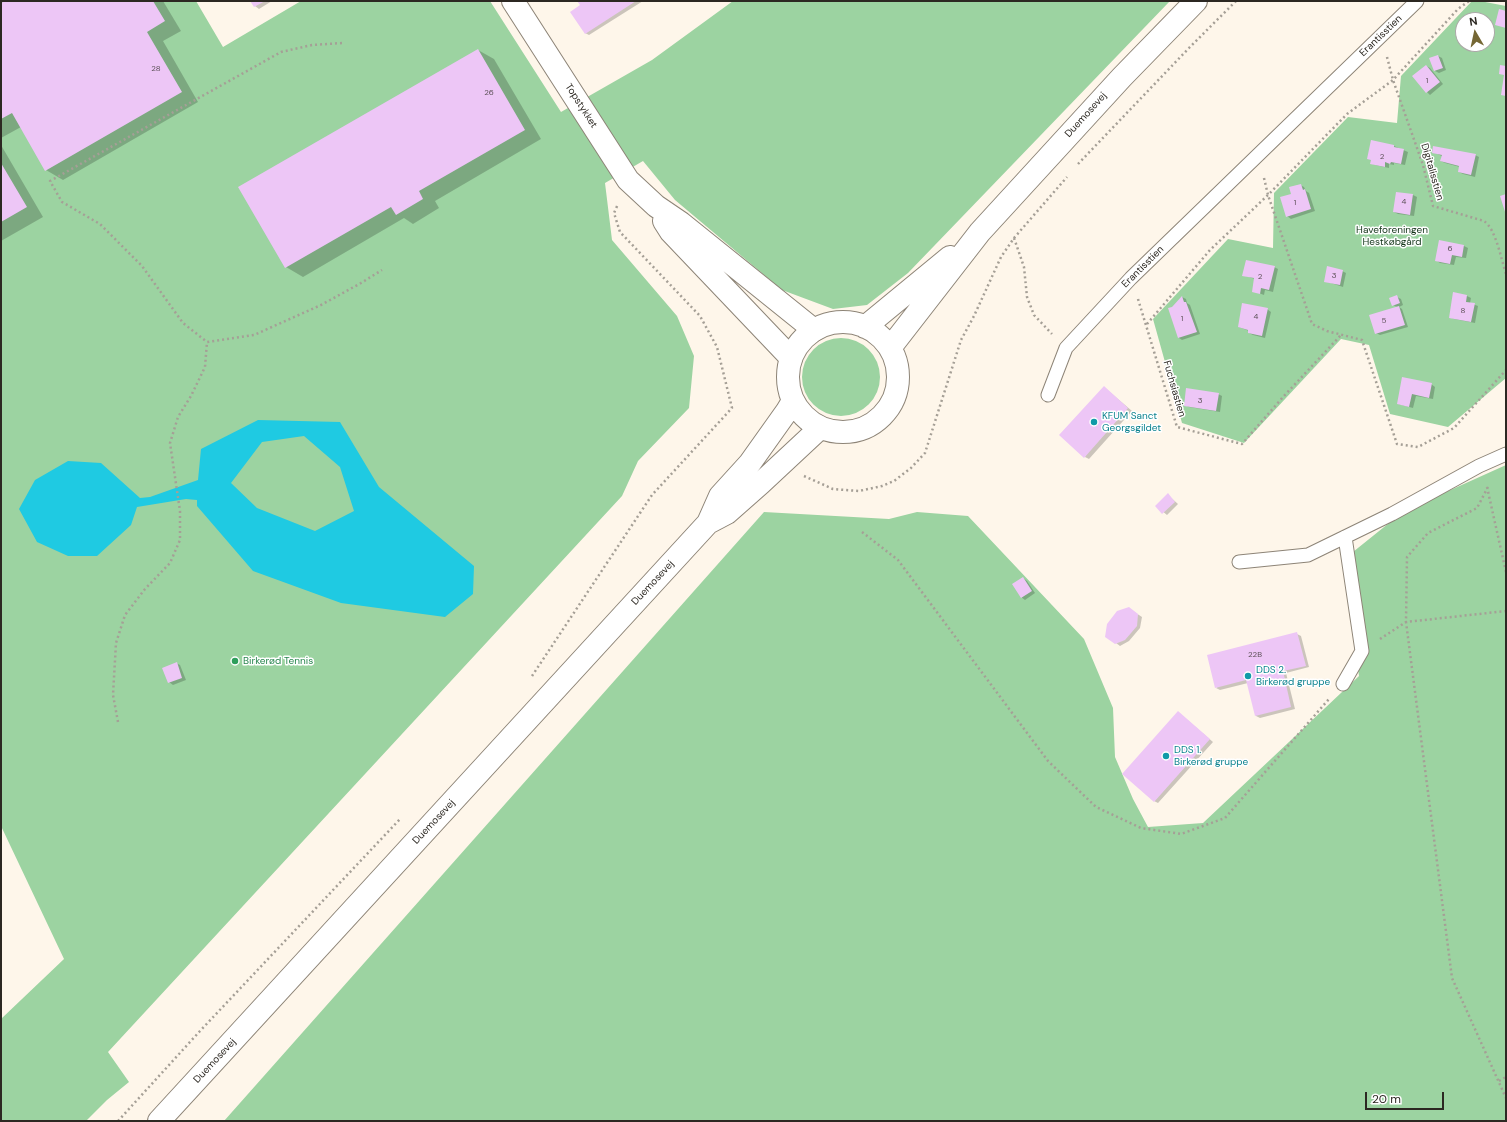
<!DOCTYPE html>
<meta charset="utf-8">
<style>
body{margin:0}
#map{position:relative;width:1507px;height:1122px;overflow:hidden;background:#fef6ea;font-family:"DM Sans",sans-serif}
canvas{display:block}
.frame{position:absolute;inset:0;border:2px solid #2c2822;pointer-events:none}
.north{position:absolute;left:1455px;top:12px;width:40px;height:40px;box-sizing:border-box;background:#fff;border:1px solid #aba9a7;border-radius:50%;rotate:351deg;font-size:11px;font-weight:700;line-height:16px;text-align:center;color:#2c2822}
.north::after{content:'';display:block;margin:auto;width:14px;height:18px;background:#756734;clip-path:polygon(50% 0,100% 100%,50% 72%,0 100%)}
.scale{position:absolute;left:1365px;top:1092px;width:79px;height:18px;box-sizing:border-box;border:2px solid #2c2822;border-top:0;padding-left:5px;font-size:12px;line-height:14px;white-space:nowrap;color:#2c2822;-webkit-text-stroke:3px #fff;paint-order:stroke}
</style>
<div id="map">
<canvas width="1507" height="1122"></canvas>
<div class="frame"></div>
<div class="north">N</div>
<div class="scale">20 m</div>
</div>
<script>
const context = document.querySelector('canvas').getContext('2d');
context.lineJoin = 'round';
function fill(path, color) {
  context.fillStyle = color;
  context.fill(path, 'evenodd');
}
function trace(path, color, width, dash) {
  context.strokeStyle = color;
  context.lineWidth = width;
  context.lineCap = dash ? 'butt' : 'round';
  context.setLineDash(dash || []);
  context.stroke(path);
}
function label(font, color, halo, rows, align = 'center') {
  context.font = font + ' "DM Sans",sans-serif';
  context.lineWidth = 3;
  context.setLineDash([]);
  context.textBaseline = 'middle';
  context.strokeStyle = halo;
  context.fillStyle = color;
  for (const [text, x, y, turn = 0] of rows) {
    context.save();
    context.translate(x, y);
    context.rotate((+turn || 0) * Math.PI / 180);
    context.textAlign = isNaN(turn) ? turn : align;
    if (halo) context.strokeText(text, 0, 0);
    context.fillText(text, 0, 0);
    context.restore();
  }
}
fill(new Path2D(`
 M 1,1 L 196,1 L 223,47 L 301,1 L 490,1 L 561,112 L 652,60 L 733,1 L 1170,1 L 908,273 L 867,305 L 833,309 L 782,290 L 675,200 L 643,161 L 605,183 L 612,240 L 677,316 L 694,356 L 689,408 L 638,461 L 622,496 L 108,1052 L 129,1082 L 107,1100 L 86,1121 L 1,1121 L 1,1019 L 64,959 L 1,826 Z
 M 1472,1 L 1480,1 L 1506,6 L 1506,378 L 1448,427 L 1390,414 L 1369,345 L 1341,339 L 1244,443 L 1182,423 L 1153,319 L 1228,239 L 1273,248 L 1274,193 L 1348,117 L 1397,123 L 1401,76 ZM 1463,20 L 1487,20 L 1487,44 L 1463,44 Z
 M802 377a39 39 0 1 1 78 0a39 39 0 1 1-78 0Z
 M 1506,465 L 1506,1121 L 224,1121 L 764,512 L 889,519 L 917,512 L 968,516 L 1084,639 L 1113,708 L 1115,757 L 1133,799 L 1148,827 L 1203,823 L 1359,676 L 1343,560 L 1404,511 Z`), '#9cd3a1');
fill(new Path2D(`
 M 258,420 L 340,422 L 379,487 L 474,566 L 473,594 L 445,617 L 341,603 L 253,571 L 197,506 L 197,500 L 186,499 L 137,507 L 131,525 L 97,556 L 68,556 L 37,542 L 19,509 L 35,480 L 68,461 L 101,463 L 140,498 L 150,497 L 198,480 L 201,449 ZM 304,436 L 340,467 L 354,511 L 315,531 L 257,508 L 231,483 L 262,442 Z`), '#1fcae2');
fill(new Path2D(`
 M 7,1 L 163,1 L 181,31 L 163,41 L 198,102 L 63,180 L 46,170 L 21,127 L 1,138 L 1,5 Z
 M 252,1 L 272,1 L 259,9 L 255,6 Z
 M 579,1 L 643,1 L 589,35 L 585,33 L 582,6 Z
 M 478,50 L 494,59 L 541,139 L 435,201 L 439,208 L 413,224 L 404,218 L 303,277 L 286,267 Z
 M 1438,56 L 1442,58 L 1446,70 L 1439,73 L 1435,71 Z
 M 1426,66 L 1430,68 L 1443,84 L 1430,95 L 1427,92 Z
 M 1,145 L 43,217 L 1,241 Z
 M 1394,146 L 1408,152 L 1405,165 L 1394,163 L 1394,165 L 1389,164 L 1389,168 L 1375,165 L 1371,163 Z
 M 1433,152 L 1475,155 L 1479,157 L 1475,177 L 1463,174 L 1459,172 L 1460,167 L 1445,163 L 1441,161 L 1442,156 Z
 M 1300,185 L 1304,187 L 1306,191 L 1309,193 L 1315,211 L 1291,219 L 1287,216 L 1293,195 Z
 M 1397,193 L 1413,195 L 1417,197 L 1414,216 L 1398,214 L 1394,212 Z
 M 1440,241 L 1464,246 L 1468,248 L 1466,258 L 1456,257 L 1454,265 L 1440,263 L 1436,260 Z
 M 1274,267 L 1278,269 L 1273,292 L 1265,290 L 1264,295 L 1253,291 L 1255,279 L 1243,275 Z
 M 1342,271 L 1346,273 L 1343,287 L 1325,281 Z
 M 1454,294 L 1467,296 L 1471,298 L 1470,303 L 1478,306 L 1475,323 L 1454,319 L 1450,317 Z
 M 1182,297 L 1186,299 L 1187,303 L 1190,305 L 1200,334 L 1182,340 L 1179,338 L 1172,308 Z
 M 1397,297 L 1401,299 L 1403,305 L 1399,307 L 1402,309 L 1408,327 L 1380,335 L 1376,333 L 1397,307 L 1393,305 Z
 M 1267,309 L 1271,312 L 1265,338 L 1253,335 L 1249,333 L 1249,331 L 1239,327 Z
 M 1403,378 L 1431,384 L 1435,387 L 1433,399 L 1416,396 L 1413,408 L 1398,404 Z
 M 1104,387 L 1132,411 L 1089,459 L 1085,457 Z
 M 1218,394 L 1222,396 L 1220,412 L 1189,407 L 1185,405 Z
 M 1168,495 L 1178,504 L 1167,515 L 1156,506 Z
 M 1023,578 L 1027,581 L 1035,593 L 1025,600 L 1021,597 Z
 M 1133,611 L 1142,617 L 1140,628 L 1129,641 L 1120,646 L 1116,643 Z
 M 1297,634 L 1301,636 L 1309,667 L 1286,673 L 1295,709 L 1260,718 L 1256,716 L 1248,683 L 1220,690 L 1216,688 Z
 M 176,663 L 180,665 L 186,680 L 173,685 L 169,682 Z
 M 1178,712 L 1213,742 L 1158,803 L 1154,801 Z`), '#0003');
fill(new Path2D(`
 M 5,1 L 153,1 L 165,21 L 147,32 L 182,92 L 45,171 L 12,113 L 1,119 L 1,3 Z
 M 250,1 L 265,1 L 254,7 Z
 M 577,1 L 636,1 L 585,34 L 570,12 L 580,5 Z
 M 1499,9 L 1506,11 L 1506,28 L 1495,25 Z
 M 478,49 L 525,130 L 419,191 L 423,199 L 396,215 L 391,207 L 285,268 L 238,187 Z
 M 1438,55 L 1443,68 L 1434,71 L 1429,58 Z
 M 1426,65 L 1440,82 L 1426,93 L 1412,76 Z
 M 1500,65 L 1506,66 L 1506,96 L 1501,95 L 1504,75 L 1499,74 Z
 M 1371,140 L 1394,145 L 1394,147 L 1404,149 L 1401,164 L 1391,162 L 1390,164 L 1385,162 L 1385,167 L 1370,164 L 1371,160 L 1367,159 Z
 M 1433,146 L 1476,154 L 1471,175 L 1458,172 L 1459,166 L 1440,161 L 1442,155 L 1432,153 Z
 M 1,163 L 27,207 L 1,222 Z
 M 1301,184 L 1303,190 L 1305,189 L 1311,209 L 1286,217 L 1280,197 L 1291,194 L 1289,187 Z
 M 1396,192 L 1413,194 L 1410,215 L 1393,212 Z
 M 1506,194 L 1506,215 L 1500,196 Z
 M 1439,240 L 1464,245 L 1462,257 L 1452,255 L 1450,264 L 1435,261 Z
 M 1246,260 L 1275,266 L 1269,290 L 1261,288 L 1260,294 L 1252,292 L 1254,278 L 1242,276 Z
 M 1327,266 L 1343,270 L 1340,285 L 1324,282 Z
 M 1453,292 L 1467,295 L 1466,302 L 1475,303 L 1471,322 L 1449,318 Z
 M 1397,295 L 1400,303 L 1392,306 L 1389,298 Z
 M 1182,296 L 1184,302 L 1186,302 L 1197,332 L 1178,338 L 1168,308 L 1172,307 Z
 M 1242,303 L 1268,308 L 1262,336 L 1248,333 L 1248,330 L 1238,327 Z
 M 1399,306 L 1405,325 L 1375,334 L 1369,315 Z
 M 1402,377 L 1432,383 L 1429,398 L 1412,394 L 1409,407 L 1397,404 Z
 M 1104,386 L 1128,408 L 1084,458 L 1059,435 Z
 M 1186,388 L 1219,393 L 1216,411 L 1184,406 Z
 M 1168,493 L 1175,502 L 1162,514 L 1155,506 Z
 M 1023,577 L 1032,591 L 1021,598 L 1012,584 Z
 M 1129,607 L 1138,614 L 1137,626 L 1125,640 L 1115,644 L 1105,637 L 1107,624 L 1117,611 Z
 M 1297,632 L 1306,666 L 1283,671 L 1291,707 L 1255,716 L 1246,680 L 1215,688 L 1207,655 Z
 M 177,662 L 182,678 L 168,683 L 162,668 Z
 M 1178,711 L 1210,739 L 1154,802 L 1122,774 Z`), '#edc6f6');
const lane = new Path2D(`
 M 1048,395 L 1066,348 L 1131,278 L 1417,1
 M 1239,562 L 1308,555 L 1392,514 L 1479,466 L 1506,454
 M 1343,684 L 1362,651 L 1345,537`);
const street = new Path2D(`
 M 513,1 L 628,180 L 656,206 L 681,223 L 814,330
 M 664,221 L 671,232 L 791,358`);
const secondary = new Path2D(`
 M788 377a55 55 0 1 1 110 0a55 55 0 1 1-110 0Z
 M 865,327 L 950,257
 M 890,348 L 980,232 L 1122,77 L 1196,1
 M 708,523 L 727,513 L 761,483 L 820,428
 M 159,1121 L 708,523 L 720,496 L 750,463 L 787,411 L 793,401`);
trace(lane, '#8d8477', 15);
trace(street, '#8d8477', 24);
trace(secondary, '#8d8477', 24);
trace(new Path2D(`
 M 342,43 L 312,45 L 281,52 L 50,181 L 62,202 L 100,224 L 142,266 L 183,323 L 207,342 L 254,335 L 321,305 L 361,283 L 382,270
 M 1387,57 L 1393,80 L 1423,165 L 1433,206 L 1484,221 C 1496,229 1501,259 1506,274
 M 1078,164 L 1189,48 L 1236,1
 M 1264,178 L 1268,195 L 1312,324 L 1327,331 L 1362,340 L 1397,444 L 1418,447 L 1454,428 L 1506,370
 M 1014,238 L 1024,267 L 1027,297 L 1034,315 L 1052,334
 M 1138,299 L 1177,427 L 1242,444 L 1283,397 L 1341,335
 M 1147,324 L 1210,250 L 1268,195 L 1347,114 L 1393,80 L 1458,9 L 1469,1
 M 804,476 L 833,489 L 859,491 L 882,486 L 894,481 L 911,468 L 925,453 L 961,340 L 974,316 L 1001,257 L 1014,238 L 1067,177
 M 1487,487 L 1506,572
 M 1488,487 L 1477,508 L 1428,533 L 1407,557 L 1406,622 L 1452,978 L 1506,1098
 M 862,532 L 898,560 L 1048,761 L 1096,807 L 1141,828 L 1181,834 L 1225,818 L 1329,699
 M 1380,639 L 1406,622 L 1506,611
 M 532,676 L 652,495 L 732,408 L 717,347 L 700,316 L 620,232 L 614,213 L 618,204
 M 118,722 L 113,695 L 116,643 L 125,615 L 145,589 L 170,563 L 180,540 L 180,511 L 170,443 L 178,417 L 191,396 L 205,367 L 207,342
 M 1499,1081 L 1506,1077
 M 118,1121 L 200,1031 L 401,818`), '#a59f96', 2.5, [2, 3]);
trace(lane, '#fff', 13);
trace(street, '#fff', 22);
trace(secondary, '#fff', 22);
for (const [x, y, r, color] of [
 [1094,422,4,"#0f9aa8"],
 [235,661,4,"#2e9e5b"],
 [1248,676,4,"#0f9aa8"],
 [1166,756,4,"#0f9aa8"]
]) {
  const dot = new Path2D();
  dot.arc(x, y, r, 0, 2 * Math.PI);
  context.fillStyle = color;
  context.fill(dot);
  trace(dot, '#fff', 1.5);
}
label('8px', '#5c5057', null, [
 ["28",156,69],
 ["1",1427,81],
 ["26",489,93],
 ["2",1382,157],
 ["4",1404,202],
 ["1",1295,203],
 ["6",1450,249],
 ["3",1334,276],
 ["2",1260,277],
 ["8",1463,311],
 ["4",1256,317],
 ["1",1182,319],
 ["5",1384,321],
 ["3",1200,401],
 ["22B",1255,655]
]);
label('10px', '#2c2822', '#fff', [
 ["Erantisstien",1381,36,-44],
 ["Topstykket",581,106,57],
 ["Duemosevej",1086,115,-48],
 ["Digitalisstien",1432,172,74],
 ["Erantisstien",1143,267,-45],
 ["Fuchsiastien",1174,389,74],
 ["Duemosevej",653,583,-47],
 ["Duemosevej",434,822,-47],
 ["Duemosevej",215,1061,-47]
]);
label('10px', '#123418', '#fff', [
 ["Haveforeningen",1392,230],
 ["Hestkøbgård",1392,242]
]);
label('10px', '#0d838f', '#fff', [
 ["KFUM Sanct",1102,416],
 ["Georgsgildet",1102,428],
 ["DDS 2.",1256,670],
 ["Birkerød gruppe",1256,682],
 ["DDS 1.",1174,750],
 ["Birkerød gruppe",1174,762]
], 'left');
label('10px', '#27864d', '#fff', [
 ["Birkerød Tennis",243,661]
], 'left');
</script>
